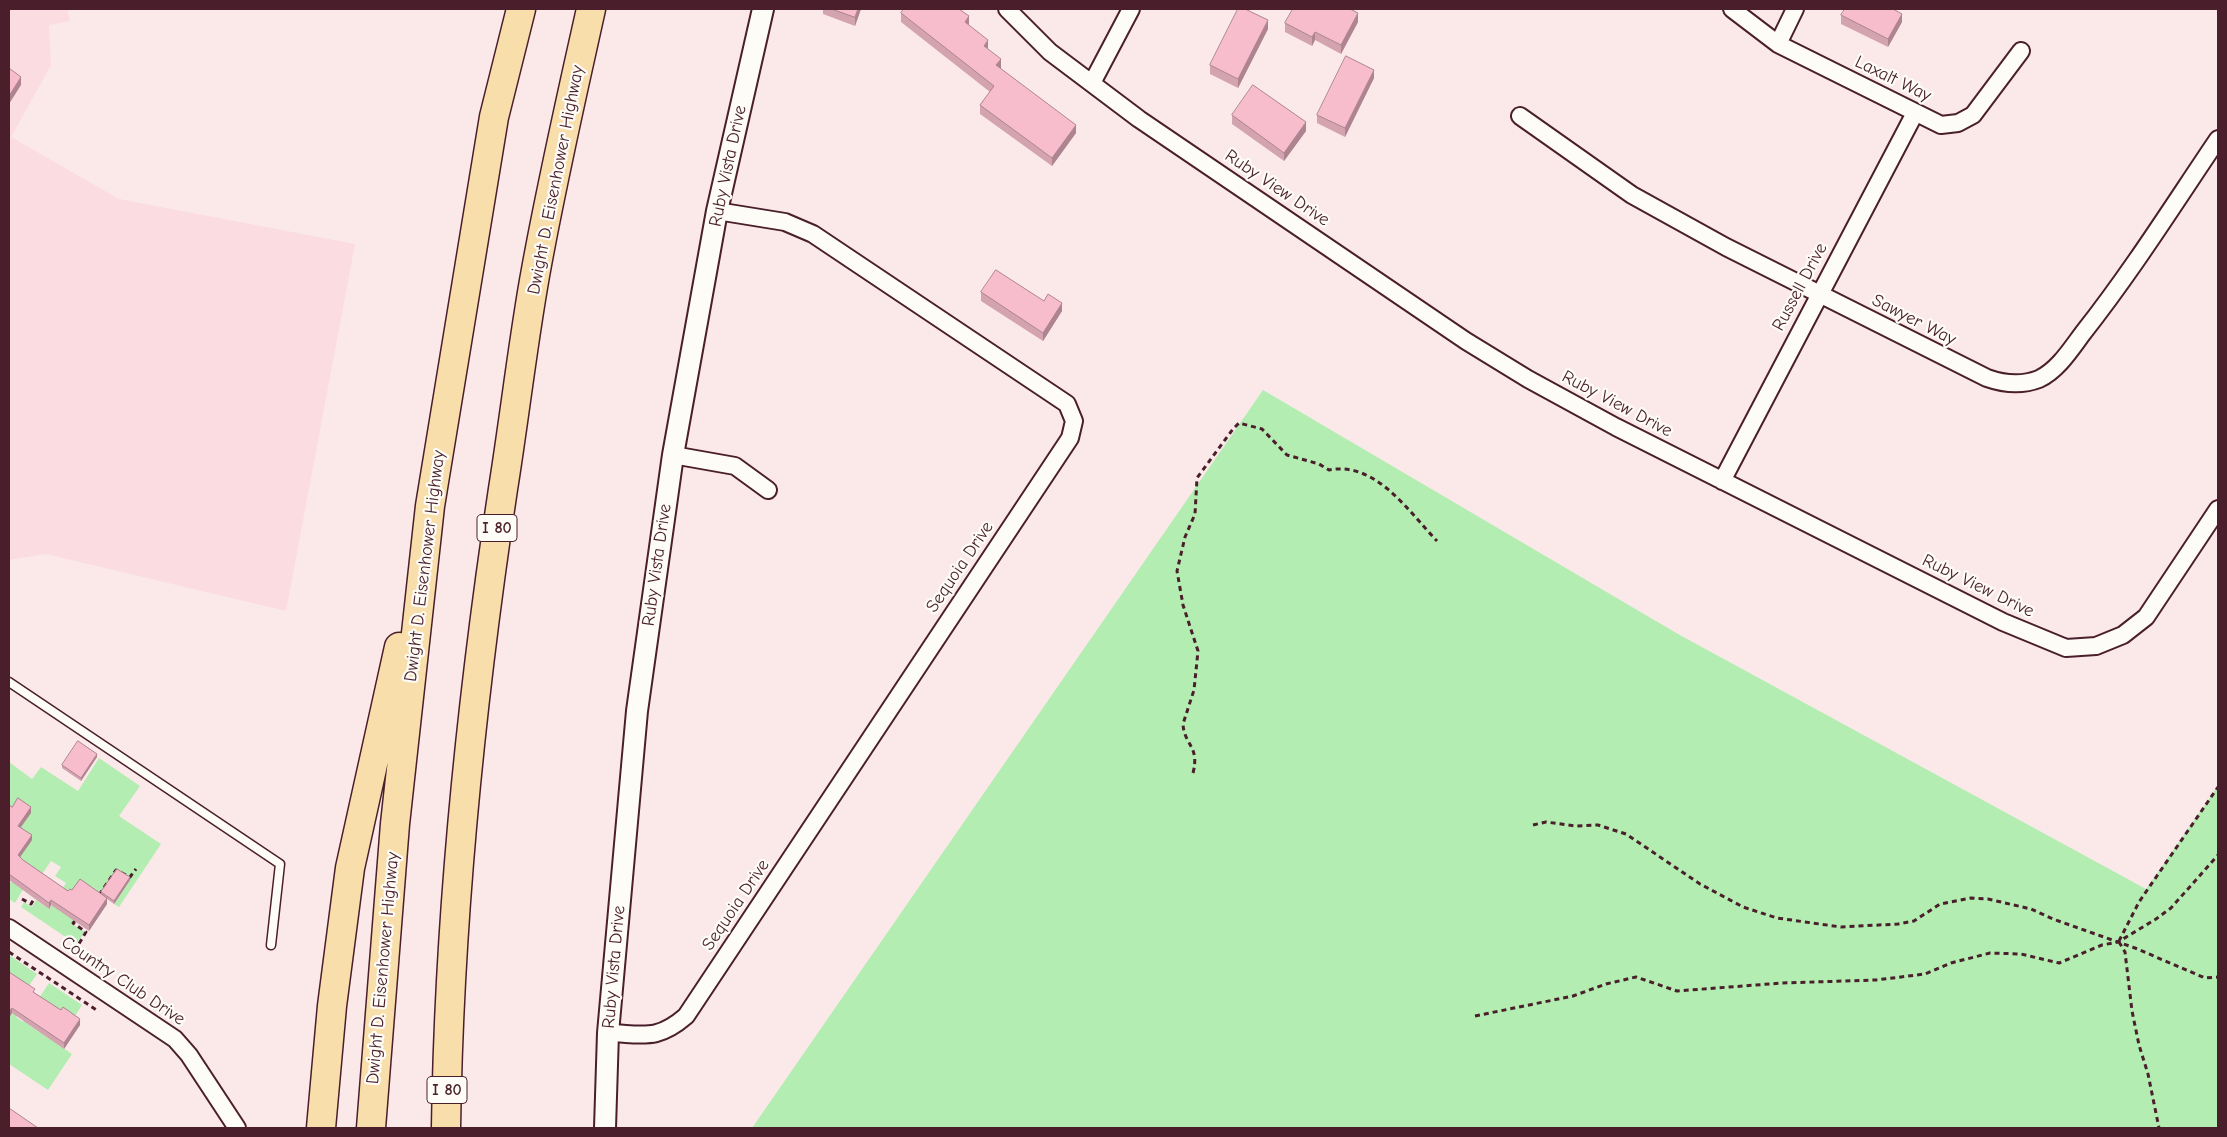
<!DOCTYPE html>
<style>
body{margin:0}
#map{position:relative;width:2227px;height:1137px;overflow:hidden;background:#fbe9ea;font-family:"Comic Neue",sans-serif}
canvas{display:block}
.frame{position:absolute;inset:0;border:10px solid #4a1f2b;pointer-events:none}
</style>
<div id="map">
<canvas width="2227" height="1137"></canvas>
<div class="frame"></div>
</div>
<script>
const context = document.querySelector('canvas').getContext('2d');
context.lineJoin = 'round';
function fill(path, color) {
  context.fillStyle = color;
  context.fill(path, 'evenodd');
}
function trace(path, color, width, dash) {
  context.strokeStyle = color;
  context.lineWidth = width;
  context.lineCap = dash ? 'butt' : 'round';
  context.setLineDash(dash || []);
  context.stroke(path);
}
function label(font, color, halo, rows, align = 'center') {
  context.font = font + ' "Comic Neue",sans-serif';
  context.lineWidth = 4.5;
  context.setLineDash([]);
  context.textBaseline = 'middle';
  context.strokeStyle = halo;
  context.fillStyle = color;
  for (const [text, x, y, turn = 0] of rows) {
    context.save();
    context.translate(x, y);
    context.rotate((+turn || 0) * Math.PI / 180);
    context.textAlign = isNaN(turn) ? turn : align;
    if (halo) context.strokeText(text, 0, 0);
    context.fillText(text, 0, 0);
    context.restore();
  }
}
fill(new Path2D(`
 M 9,9 L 67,9 L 70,21 L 49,25 L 51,65 L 11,137 L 119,199 L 355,244 L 286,611 L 46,554 L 9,560 Z`), '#fadce1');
fill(new Path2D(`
 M 1263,390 L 1678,634 L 2146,889 L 2218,786 L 2218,1128 L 752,1128 Z
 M 99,758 L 140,786 L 119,816 L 161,844 L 119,907 L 114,904 L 130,880 L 101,895 L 74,921 L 72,924 L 85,932 L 76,944 L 21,907 L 24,902 L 32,907 L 36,900 L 49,909 L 66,883 L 55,876 L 61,867 L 51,861 L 40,877 L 33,873 L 15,903 L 9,899 L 9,883 L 12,882 L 18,860 L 9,825 L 9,762 L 32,779 L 41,767 L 78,791 Z
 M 9,955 L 37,974 L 26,990 L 9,978 Z
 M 49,983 L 82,1005 L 73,1019 L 31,1026 L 72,1054 L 48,1090 L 9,1064 L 9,1018 L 15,1008 L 20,1011 L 16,1017 L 23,1022 Z`), '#b3edb2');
const service = new Path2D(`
 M 9,682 L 280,864 L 271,945`);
const minor = new Path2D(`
 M 1007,9 L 1050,52 L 1139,119 L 1466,341 L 1528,379 L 1616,427 L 2003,622 L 2066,648 L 2096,646 L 2123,635 L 2146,617 L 2218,509
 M 1732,9 L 1778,44 L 1941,125 L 1958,123 L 1973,115 L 2021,51
 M 1778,44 L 1795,9
 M 1092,83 L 1131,9
 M 1520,116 L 1632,195 L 1726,247 L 1987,378 C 2004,384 2021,386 2039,379 C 2058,370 2071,349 2083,333 C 2132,271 2174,204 2218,139
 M 673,455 L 735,466 L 768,490
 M 1722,481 L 1915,113
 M 9,928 L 175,1039 L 189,1055 L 237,1128
 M 608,1033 C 644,1034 657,1041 686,1016 L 1070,438 L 1074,421 L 1067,404 L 813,234 L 785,222 L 717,211`);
const tertiary = new Path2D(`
 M 605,1128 L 608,1033 L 637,711 L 673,455 L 717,211 L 763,9`);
const motorway = new Path2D(`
 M 321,1128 L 332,1006 L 350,868 L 399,647
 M 371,1128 L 395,824 L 430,506 L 494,117 L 521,9
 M 446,1128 C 449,914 471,701 503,489 C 514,420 522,350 534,281 C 550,190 571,99 591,9`);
trace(service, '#4a1f2b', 11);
trace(minor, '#4a1f2b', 20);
trace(tertiary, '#4a1f2b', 24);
trace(motorway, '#4a1f2b', 31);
trace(new Path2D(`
 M 1193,773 C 1200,746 1184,745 1183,724 L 1194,690 L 1198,651 L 1183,605 L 1177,571 L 1185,537 L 1195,514 L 1197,478 L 1233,429 L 1239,423 L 1262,429 L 1287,455 L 1319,464 L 1329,470 C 1376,461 1408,511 1437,541
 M 1533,825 L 1546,822 L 1576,826 L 1598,825 L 1626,834 L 1700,884 L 1743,907 L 1777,918 L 1841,927 L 1898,924 L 1914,921 L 1940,904 L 1971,898 L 1988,899 L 2031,909 L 2053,919 L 2135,948 L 2205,978 L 2218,977
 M 99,895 L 116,870 L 130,877 L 136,869
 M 22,899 L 31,904 L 34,899
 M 75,921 L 73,923 L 86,932 L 77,947
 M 2119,941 L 2139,902 L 2218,787
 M 2119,942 L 2125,952 L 2132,1011 L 2139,1045 L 2148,1074 L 2159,1128
 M 9,952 L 98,1011
 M 1475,1016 L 1573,996 L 1606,984 L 1636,977 L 1677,991 L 1782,983 L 1876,980 L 1925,974 L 1951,963 L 1990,953 L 2021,954 L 2059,963 L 2102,945 L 2118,942 L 2156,919 L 2171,908 L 2218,855`), '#4a1f2b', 3, [5, 4]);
trace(service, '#fdfcf7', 8);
trace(minor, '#fdfcf7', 16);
trace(tertiary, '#fdfcf7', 20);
trace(motorway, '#f8deab', 28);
fill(new Path2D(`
 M 823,9 L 861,9 L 855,26 L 823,14 Z
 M 901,13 L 969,26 L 988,49 L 1001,68 L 1001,69 L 1076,133 L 1052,166 L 980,114 L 980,105 L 990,92 L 901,22 Z
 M 1841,15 L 1902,22 L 1888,47 L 1841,24 Z
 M 1358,22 L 1341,54 L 1315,40 L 1312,46 L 1285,32 L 1285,23 Z
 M 1268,29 L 1238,88 L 1210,74 L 1210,65 Z
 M 1374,78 L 1345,137 L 1317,123 L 1317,115 Z
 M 1232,115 L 1306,131 L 1284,161 L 1232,124 Z
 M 981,292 L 1044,301 L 1062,311 L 1043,341 L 981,301 Z
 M 97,757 L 81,781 L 62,768 L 62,765 Z
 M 9,805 L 12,807 L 31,813 L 21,827 L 32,840 L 20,857 L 23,860 L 68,891 L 72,890 L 101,894 L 101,892 L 130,880 L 114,904 L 107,899 L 107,904 L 89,931 L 51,905 L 49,909 L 9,880 Z
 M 9,972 L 35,993 L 80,1025 L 64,1049 L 12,1013 L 9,1018 Z`), '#d4a3b0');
fill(new Path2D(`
 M 858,9 L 861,9 L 855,26 L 855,17 Z
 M 1358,13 L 1358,22 L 1341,54 L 1341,45 Z
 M 1902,14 L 1902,22 L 1888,47 L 1888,39 Z
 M 969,16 L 969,25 L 965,31 L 965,22 Z
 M 1268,20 L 1268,29 L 1238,88 L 1238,79 Z
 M 1315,32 L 1315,40 L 1312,46 L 1312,37 Z
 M 988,40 L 988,49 L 984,46 Z
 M 1001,59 L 1001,68 L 996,74 L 996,65 Z
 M 1374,70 L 1374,78 L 1345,137 L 1345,128 Z
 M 21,77 L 21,85 L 9,104 L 9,96 Z
 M 1306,122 L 1306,131 L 1284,161 L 1284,153 Z
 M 1076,125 L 1076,133 L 1052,166 L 1052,158 Z
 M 1062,303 L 1062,311 L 1043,341 L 1043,333 Z
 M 97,754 L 97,757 L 81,781 L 81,778 Z
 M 31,807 L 31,813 L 18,831 L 18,826 Z
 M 32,835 L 32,840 L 18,860 L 18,855 Z
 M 130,877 L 130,880 L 114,904 L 114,901 Z
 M 107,898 L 107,904 L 89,931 L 89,925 Z
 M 51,900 L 51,905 L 49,909 L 49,903 Z
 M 12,1008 L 12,1013 L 9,1018 L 9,1012 Z
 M 80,1019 L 80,1025 L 64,1049 L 64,1043 Z`), '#ad8490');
const building = new Path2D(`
 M 832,9 L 858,9 L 855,17 Z
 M 904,9 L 959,9 L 969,16 L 965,22 L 988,40 L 984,46 L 1001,59 L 996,65 L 1076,125 L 1052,158 L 980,105 L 994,86 L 901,13 Z
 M 1238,9 L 1245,9 L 1268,20 L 1238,79 L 1210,65 Z
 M 1293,9 L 1350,9 L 1358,13 L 1341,45 L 1315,32 L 1312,37 L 1285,23 Z
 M 1845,9 L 1893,9 L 1902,14 L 1888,39 L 1841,15 Z
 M 1346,56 L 1374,70 L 1345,128 L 1317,115 Z
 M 9,68 L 21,77 L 9,96 Z
 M 1253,85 L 1306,122 L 1284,153 L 1232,115 Z
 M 996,270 L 1044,301 L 1048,294 L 1062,303 L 1043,333 L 981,292 Z
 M 78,741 L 97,754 L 81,778 L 62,765 Z
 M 18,798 L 31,807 L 18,826 L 32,835 L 18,855 L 23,860 L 68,891 L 70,889 L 72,890 L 80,879 L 107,898 L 89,925 L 51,900 L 49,903 L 9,874 L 9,805 L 12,807 Z
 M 117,869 L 130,877 L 114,901 L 101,892 Z
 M 9,972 L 35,989 L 33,992 L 61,1010 L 63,1007 L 80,1019 L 64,1043 L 12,1008 L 9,1012 Z
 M 9,1108 L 38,1128 L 9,1128 Z`);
fill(building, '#f7bdcd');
trace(building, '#ad8490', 1);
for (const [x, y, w] of [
 [497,528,40],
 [447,1090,40]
]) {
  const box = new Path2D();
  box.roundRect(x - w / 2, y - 13.5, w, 27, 4);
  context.fillStyle = '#fdfcf7';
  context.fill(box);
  trace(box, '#4a1f2b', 1);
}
label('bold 16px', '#4a1f2b', null, [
 ["I 80",497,528],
 ["I 80",447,1090]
]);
label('18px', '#4a1f2b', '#fdfcf7', [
 ["Laxalt Way",1893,79,26],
 ["Ruby Vista Drive",728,166,-78],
 ["Dwight D. Eisenhower Highway",556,180,-79],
 ["Ruby View Drive",1277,188,34],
 ["Russell Drive",1800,287,-62],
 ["Sawyer Way",1914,320,27],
 ["Ruby View Drive",1617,404,28],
 ["Ruby Vista Drive",657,565,-82],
 ["Dwight D. Eisenhower Highway",425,566,-83],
 ["Sequoia Drive",960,567,-56],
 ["Ruby View Drive",1978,586,26],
 ["Sequoia Drive",736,905,-56],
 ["Ruby Vista Drive",614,967,-85],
 ["Dwight D. Eisenhower Highway",383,968,-85],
 ["Country Club Drive",123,981,34]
]);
</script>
